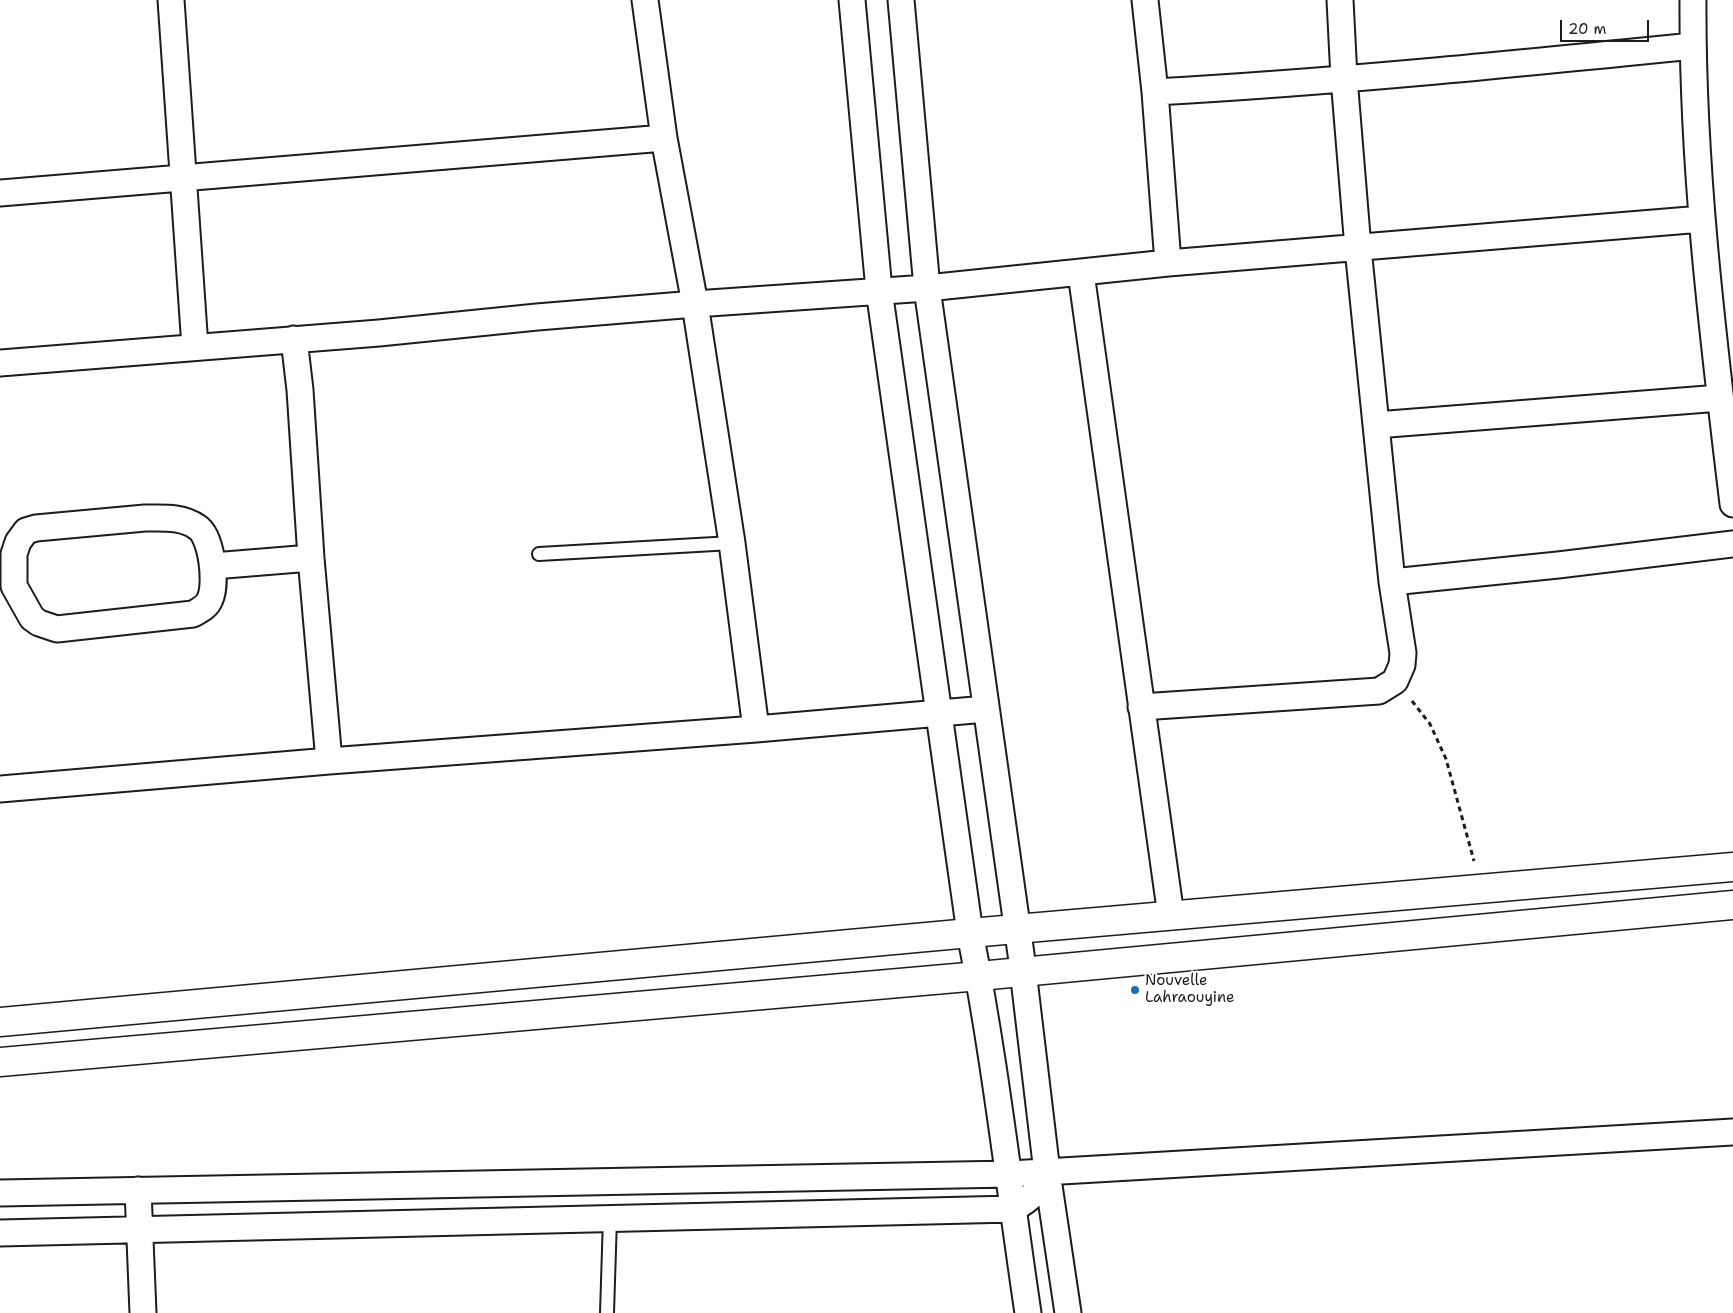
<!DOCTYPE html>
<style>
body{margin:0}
#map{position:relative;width:1733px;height:1313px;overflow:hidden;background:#fff;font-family:"Shantell Sans",sans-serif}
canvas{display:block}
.scale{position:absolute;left:1560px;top:20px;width:89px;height:22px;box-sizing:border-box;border:2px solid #1c1c1c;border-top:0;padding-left:6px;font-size:15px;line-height:18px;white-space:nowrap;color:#1c1c1c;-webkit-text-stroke:4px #fff;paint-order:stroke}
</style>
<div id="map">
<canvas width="1733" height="1313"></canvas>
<div class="scale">20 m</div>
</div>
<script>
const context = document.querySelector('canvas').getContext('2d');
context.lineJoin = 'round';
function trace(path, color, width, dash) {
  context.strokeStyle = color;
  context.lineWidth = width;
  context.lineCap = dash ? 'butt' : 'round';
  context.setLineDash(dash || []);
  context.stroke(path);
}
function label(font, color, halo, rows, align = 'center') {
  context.font = font + ' "Shantell Sans",sans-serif';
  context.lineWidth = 4;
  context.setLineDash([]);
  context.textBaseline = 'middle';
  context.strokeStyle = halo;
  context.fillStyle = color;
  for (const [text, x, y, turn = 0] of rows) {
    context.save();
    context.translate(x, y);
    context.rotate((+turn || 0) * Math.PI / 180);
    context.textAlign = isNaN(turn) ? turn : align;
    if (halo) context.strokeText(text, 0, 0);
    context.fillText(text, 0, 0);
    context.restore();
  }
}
const service = new Path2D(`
 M 539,554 L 732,543
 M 607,1313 L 610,1218`);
const minor = new Path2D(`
 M 171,0 L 195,347
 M 645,0 L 664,138 L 695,304 L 732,543 L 756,729
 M 852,0 L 879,290 L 970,933 C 995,1059 1009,1186 1028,1313
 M 901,0 L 927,288 L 1021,954 L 1047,1172 L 1068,1313
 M 1145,0 L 1155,92 L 1168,263
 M 1693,0 C 1692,169 1713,337 1733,504
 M 1155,92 C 1335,82 1514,64 1693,46
 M 0,193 L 664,138
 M 1081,273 L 1171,916
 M 294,339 L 300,390 L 311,558 L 329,761
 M 0,363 L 379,333 L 537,317 L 695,304 L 927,288 L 1168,263 L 1702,219
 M 1376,425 L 1720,398
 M 145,518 C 162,518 182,516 197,527 C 212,536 217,584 210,599 C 207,607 200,610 193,614 L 57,629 L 39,623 L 32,618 L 14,586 L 14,554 L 18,542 L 26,531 L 36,528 Z
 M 213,566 L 311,558
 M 1392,582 L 1558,565 L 1733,544
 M 1141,707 L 1379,691 L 1395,681 L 1402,665 L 1403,653 L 1392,582 L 1358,248 L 1344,78 L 1340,0
 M 0,789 L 329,761 L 756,729 L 986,709
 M 138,1190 L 143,1313
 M 0,1193 L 1010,1174 L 1733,1132
 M 0,1233 L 1013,1209 C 1029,1200 1041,1190 1047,1172`);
const tertiary = new Path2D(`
 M 0,1022 L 970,933 L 1733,867
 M 0,1062 L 979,976 L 1733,905`);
trace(service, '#1c1c1c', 16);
trace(minor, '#1c1c1c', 29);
trace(tertiary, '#1c1c1c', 31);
trace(new Path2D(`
 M 1412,701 L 1430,724 L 1446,759 L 1474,861`), '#1c1c1c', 3, [5, 4]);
trace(service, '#fff', 12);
trace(minor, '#fff', 25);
trace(tertiary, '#fff', 28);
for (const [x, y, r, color] of [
 [1135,990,5,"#1f6fb2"]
]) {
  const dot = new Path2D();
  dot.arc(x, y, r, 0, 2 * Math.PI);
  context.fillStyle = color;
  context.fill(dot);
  trace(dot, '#fff', 2);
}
label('15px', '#1c1c1c', '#fff', [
 ["Nouvelle",1145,981],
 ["Lahraouyine",1145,998]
], 'left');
</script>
